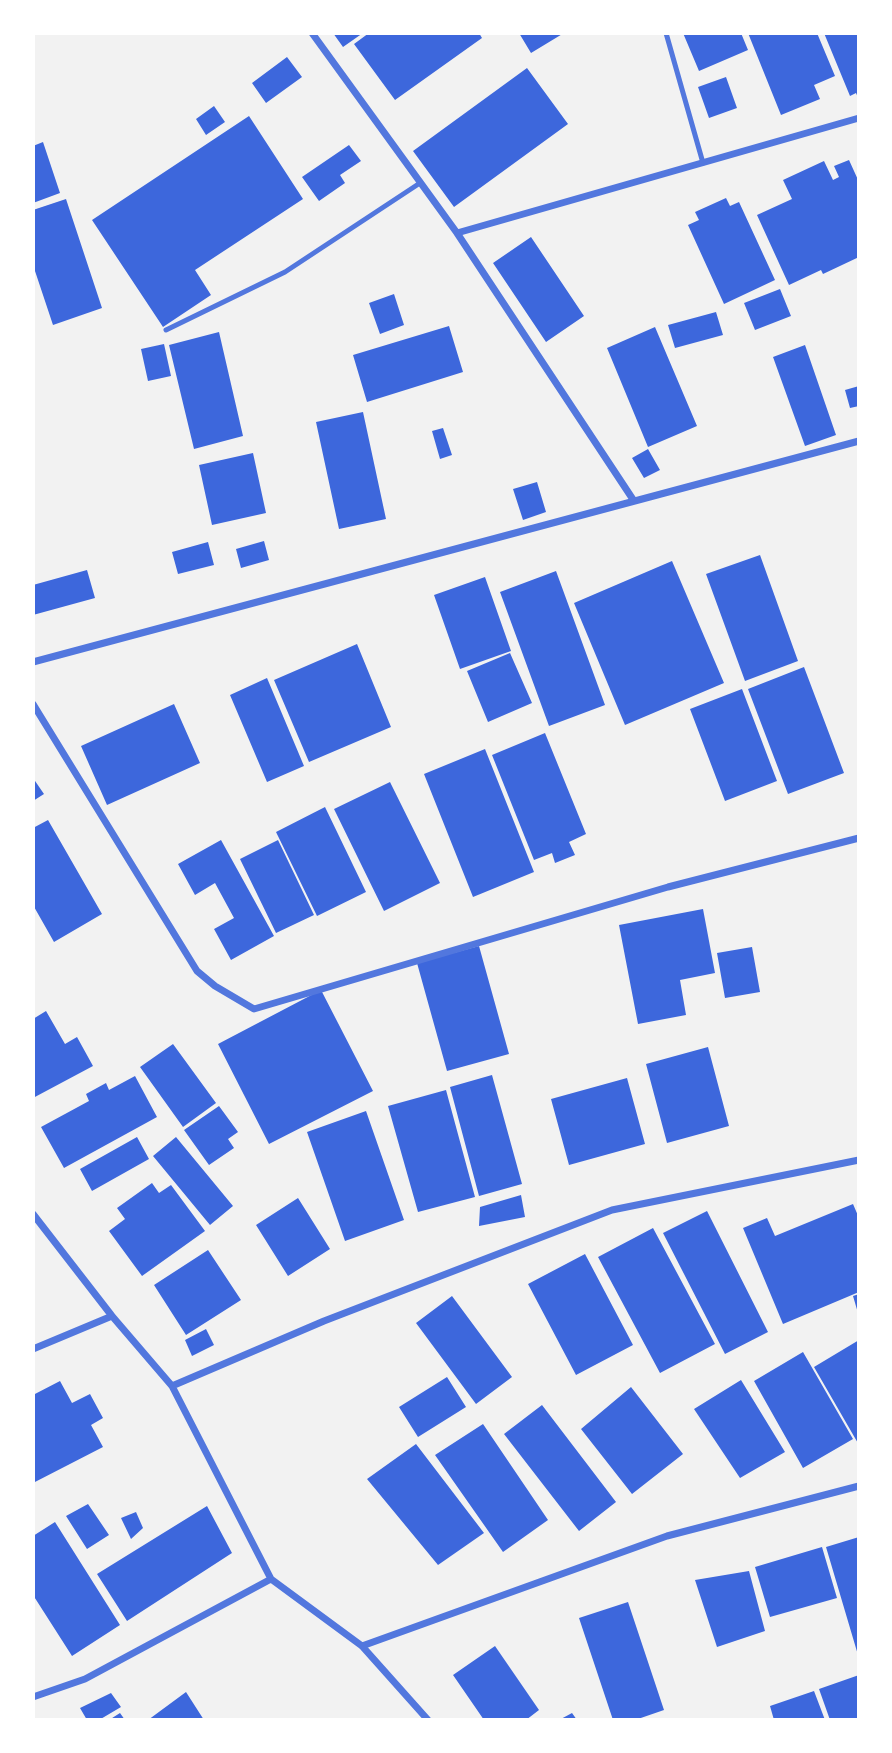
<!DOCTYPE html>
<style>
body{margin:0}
#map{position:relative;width:892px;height:1753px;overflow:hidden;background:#f2f2f2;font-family:"Source Sans 3",sans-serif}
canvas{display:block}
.frame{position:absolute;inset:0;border:35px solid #fff;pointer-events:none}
</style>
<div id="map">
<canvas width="892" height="1753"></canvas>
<div class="frame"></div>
</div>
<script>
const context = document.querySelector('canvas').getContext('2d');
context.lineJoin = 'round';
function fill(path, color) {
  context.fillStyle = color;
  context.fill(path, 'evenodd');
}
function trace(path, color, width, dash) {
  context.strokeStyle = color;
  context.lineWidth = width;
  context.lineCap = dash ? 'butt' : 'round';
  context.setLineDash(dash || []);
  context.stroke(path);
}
fill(new Path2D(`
 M 333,33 L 363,33 L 343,47 Z
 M 369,33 L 479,33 L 482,38 L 395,100 L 354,44 Z
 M 519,33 L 564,33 L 531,53 Z
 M 683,33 L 741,33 L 748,50 L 699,71 Z
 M 748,33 L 817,33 L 835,76 L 814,85 L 820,99 L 781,115 Z
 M 824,33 L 859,33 L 859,100 L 856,93 L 850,96 Z
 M 287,57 L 302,77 L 266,103 L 252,83 Z
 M 527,68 L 568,124 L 454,207 L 413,151 Z
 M 726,77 L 737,108 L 709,118 L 698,87 Z
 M 214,106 L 225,122 L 206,135 L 196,119 Z
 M 249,116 L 303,199 L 195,270 L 211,295 L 163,327 L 92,220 Z
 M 43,142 L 60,193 L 33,203 L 33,146 Z
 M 349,145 L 361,161 L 340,175 L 345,183 L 319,201 L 302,177 Z
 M 849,160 L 859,182 L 859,257 L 823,274 L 821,270 L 789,285 L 757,215 L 792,199 L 783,180 L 824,161 L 833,180 L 839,177 L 834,166 Z
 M 726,198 L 730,206 L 739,202 L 775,280 L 724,304 L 688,225 L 699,220 L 695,212 Z
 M 66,199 L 102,308 L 53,325 L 33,265 L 33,210 Z
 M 531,237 L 584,316 L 546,342 L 493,263 Z
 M 780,289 L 791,316 L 755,330 L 744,303 Z
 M 394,294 L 404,325 L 380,334 L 369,303 Z
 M 716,312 L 723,335 L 675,348 L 668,325 Z
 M 449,326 L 463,372 L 367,402 L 353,355 Z
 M 655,327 L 697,426 L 648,447 L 607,348 Z
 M 219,332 L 243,436 L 194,449 L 169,345 Z
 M 164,344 L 171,376 L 148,381 L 141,349 Z
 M 805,345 L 836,435 L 805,446 L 773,357 Z
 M 859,386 L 859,406 L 850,408 L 845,390 Z
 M 363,412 L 386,519 L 339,529 L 316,422 Z
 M 443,428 L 452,455 L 440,459 L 432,431 Z
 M 648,449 L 660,470 L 644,478 L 632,458 Z
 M 253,453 L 266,513 L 212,525 L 199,465 Z
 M 537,482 L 546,512 L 523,520 L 513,489 Z
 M 264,541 L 269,560 L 241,568 L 236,549 Z
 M 208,542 L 214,565 L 178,574 L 172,552 Z
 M 760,555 L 798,661 L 745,681 L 706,574 Z
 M 672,561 L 724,683 L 625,725 L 574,603 Z
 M 87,570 L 95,598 L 33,615 L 33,585 Z
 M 556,571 L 605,705 L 549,726 L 500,592 Z
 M 485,577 L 511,651 L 460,669 L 434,595 Z
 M 357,644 L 391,727 L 309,762 L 274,680 Z
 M 510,653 L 532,703 L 488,722 L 467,671 Z
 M 804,667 L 844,773 L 788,794 L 748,689 Z
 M 267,678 L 304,766 L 267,782 L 230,695 Z
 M 742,689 L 777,781 L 725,801 L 690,709 Z
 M 174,704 L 200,763 L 107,805 L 81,746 Z
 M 545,733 L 586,834 L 569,842 L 575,855 L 555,863 L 552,853 L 534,860 L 492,755 Z
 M 485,749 L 534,872 L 473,897 L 424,774 Z
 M 33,778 L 44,794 L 33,801 Z
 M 390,782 L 440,883 L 384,911 L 334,809 Z
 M 325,807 L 366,892 L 317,916 L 276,832 Z
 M 48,820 L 102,914 L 54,942 L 33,905 L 33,828 Z
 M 221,840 L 274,936 L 231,960 L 214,929 L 234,918 L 215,883 L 195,895 L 178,864 Z
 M 278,840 L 314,915 L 276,933 L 240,859 Z
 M 703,909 L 715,973 L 680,980 L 686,1015 L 638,1024 L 619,925 Z
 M 479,946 L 509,1054 L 447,1071 L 417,963 Z
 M 752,947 L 760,992 L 725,998 L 717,953 Z
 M 321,990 L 373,1091 L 269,1144 L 218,1044 Z
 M 46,1011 L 65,1044 L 77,1037 L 93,1066 L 33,1098 L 33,1019 Z
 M 173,1044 L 216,1103 L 183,1127 L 140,1067 Z
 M 708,1047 L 729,1126 L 667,1143 L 646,1064 Z
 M 492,1075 L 522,1184 L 479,1196 L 450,1087 Z
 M 135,1076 L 157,1117 L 64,1168 L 41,1127 L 89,1101 L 86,1094 L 106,1083 L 109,1090 Z
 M 627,1078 L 645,1144 L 569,1165 L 551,1099 Z
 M 446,1090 L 475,1197 L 418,1212 L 388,1106 Z
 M 219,1106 L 238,1132 L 228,1139 L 234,1148 L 209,1165 L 184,1130 Z
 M 366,1111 L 404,1220 L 345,1241 L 307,1132 Z
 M 137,1137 L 149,1159 L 92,1191 L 80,1169 Z
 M 176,1137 L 233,1206 L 210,1225 L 153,1156 Z
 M 152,1183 L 159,1193 L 171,1185 L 205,1231 L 142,1276 L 109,1231 L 125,1219 L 117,1208 Z
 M 521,1195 L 525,1217 L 479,1226 L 480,1207 Z
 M 298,1198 L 330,1249 L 288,1276 L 256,1225 Z
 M 853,1204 L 859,1218 L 859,1292 L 783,1324 L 743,1228 L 767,1218 L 775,1236 Z
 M 707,1211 L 768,1332 L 725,1354 L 663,1233 Z
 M 653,1228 L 715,1344 L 660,1373 L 598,1257 Z
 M 208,1250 L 241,1300 L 186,1335 L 154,1285 Z
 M 585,1254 L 633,1345 L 576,1375 L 528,1284 Z
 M 859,1294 L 859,1313 L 858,1313 L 853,1296 Z
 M 452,1296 L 512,1377 L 476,1404 L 416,1323 Z
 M 206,1329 L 214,1345 L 192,1356 L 185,1340 Z
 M 859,1340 L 859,1445 L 814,1367 Z
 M 803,1352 L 853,1439 L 803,1468 L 754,1381 Z
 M 447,1377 L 466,1407 L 418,1437 L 399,1407 Z
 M 741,1380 L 785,1452 L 740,1478 L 694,1409 Z
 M 60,1381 L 72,1403 L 90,1394 L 103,1418 L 91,1425 L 103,1447 L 33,1483 L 33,1395 Z
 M 631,1387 L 683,1454 L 632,1494 L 581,1429 Z
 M 542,1405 L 616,1502 L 579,1531 L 504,1434 Z
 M 483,1424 L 548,1520 L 503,1552 L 435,1455 Z
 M 416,1444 L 484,1533 L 438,1565 L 367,1479 Z
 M 88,1504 L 109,1535 L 87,1549 L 66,1516 Z
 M 207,1506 L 232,1553 L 127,1621 L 97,1574 Z
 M 136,1512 L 143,1528 L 131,1539 L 121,1518 Z
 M 55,1522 L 120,1625 L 72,1656 L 33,1595 L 33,1536 Z
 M 859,1537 L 859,1655 L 858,1655 L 826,1547 Z
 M 822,1547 L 837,1598 L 770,1617 L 755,1567 Z
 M 749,1571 L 765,1631 L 717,1647 L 695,1580 Z
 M 628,1602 L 664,1710 L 635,1720 L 613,1720 L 579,1618 Z
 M 495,1646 L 539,1710 L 526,1720 L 484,1720 L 453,1675 Z
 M 859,1675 L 859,1720 L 830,1720 L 819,1689 Z
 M 814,1691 L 825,1720 L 774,1720 L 770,1706 Z
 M 186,1692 L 204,1720 L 148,1720 Z
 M 111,1693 L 121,1707 L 99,1720 L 87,1720 L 80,1708 Z
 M 120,1713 L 125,1720 L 109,1720 Z
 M 572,1713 L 577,1720 L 559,1720 Z`), '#3d67dc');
trace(new Path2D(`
 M 666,33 L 703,163
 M 166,330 L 285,272 L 420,183`), '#5277de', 5);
trace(new Path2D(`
 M 312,33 L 457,233 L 634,501
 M 457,233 L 859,118
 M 33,662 L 859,441
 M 33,704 L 197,971 L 215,986 L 254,1009 L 668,887 L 859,838
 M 33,1214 L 112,1316 L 172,1386 L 271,1579 L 362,1646 L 428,1720
 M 33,1349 L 112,1316
 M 172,1386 L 324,1321 L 612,1210 L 859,1160
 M 362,1646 L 667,1536 L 859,1486
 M 33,1697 L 85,1679 L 271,1579`), '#5277de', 7);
</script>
